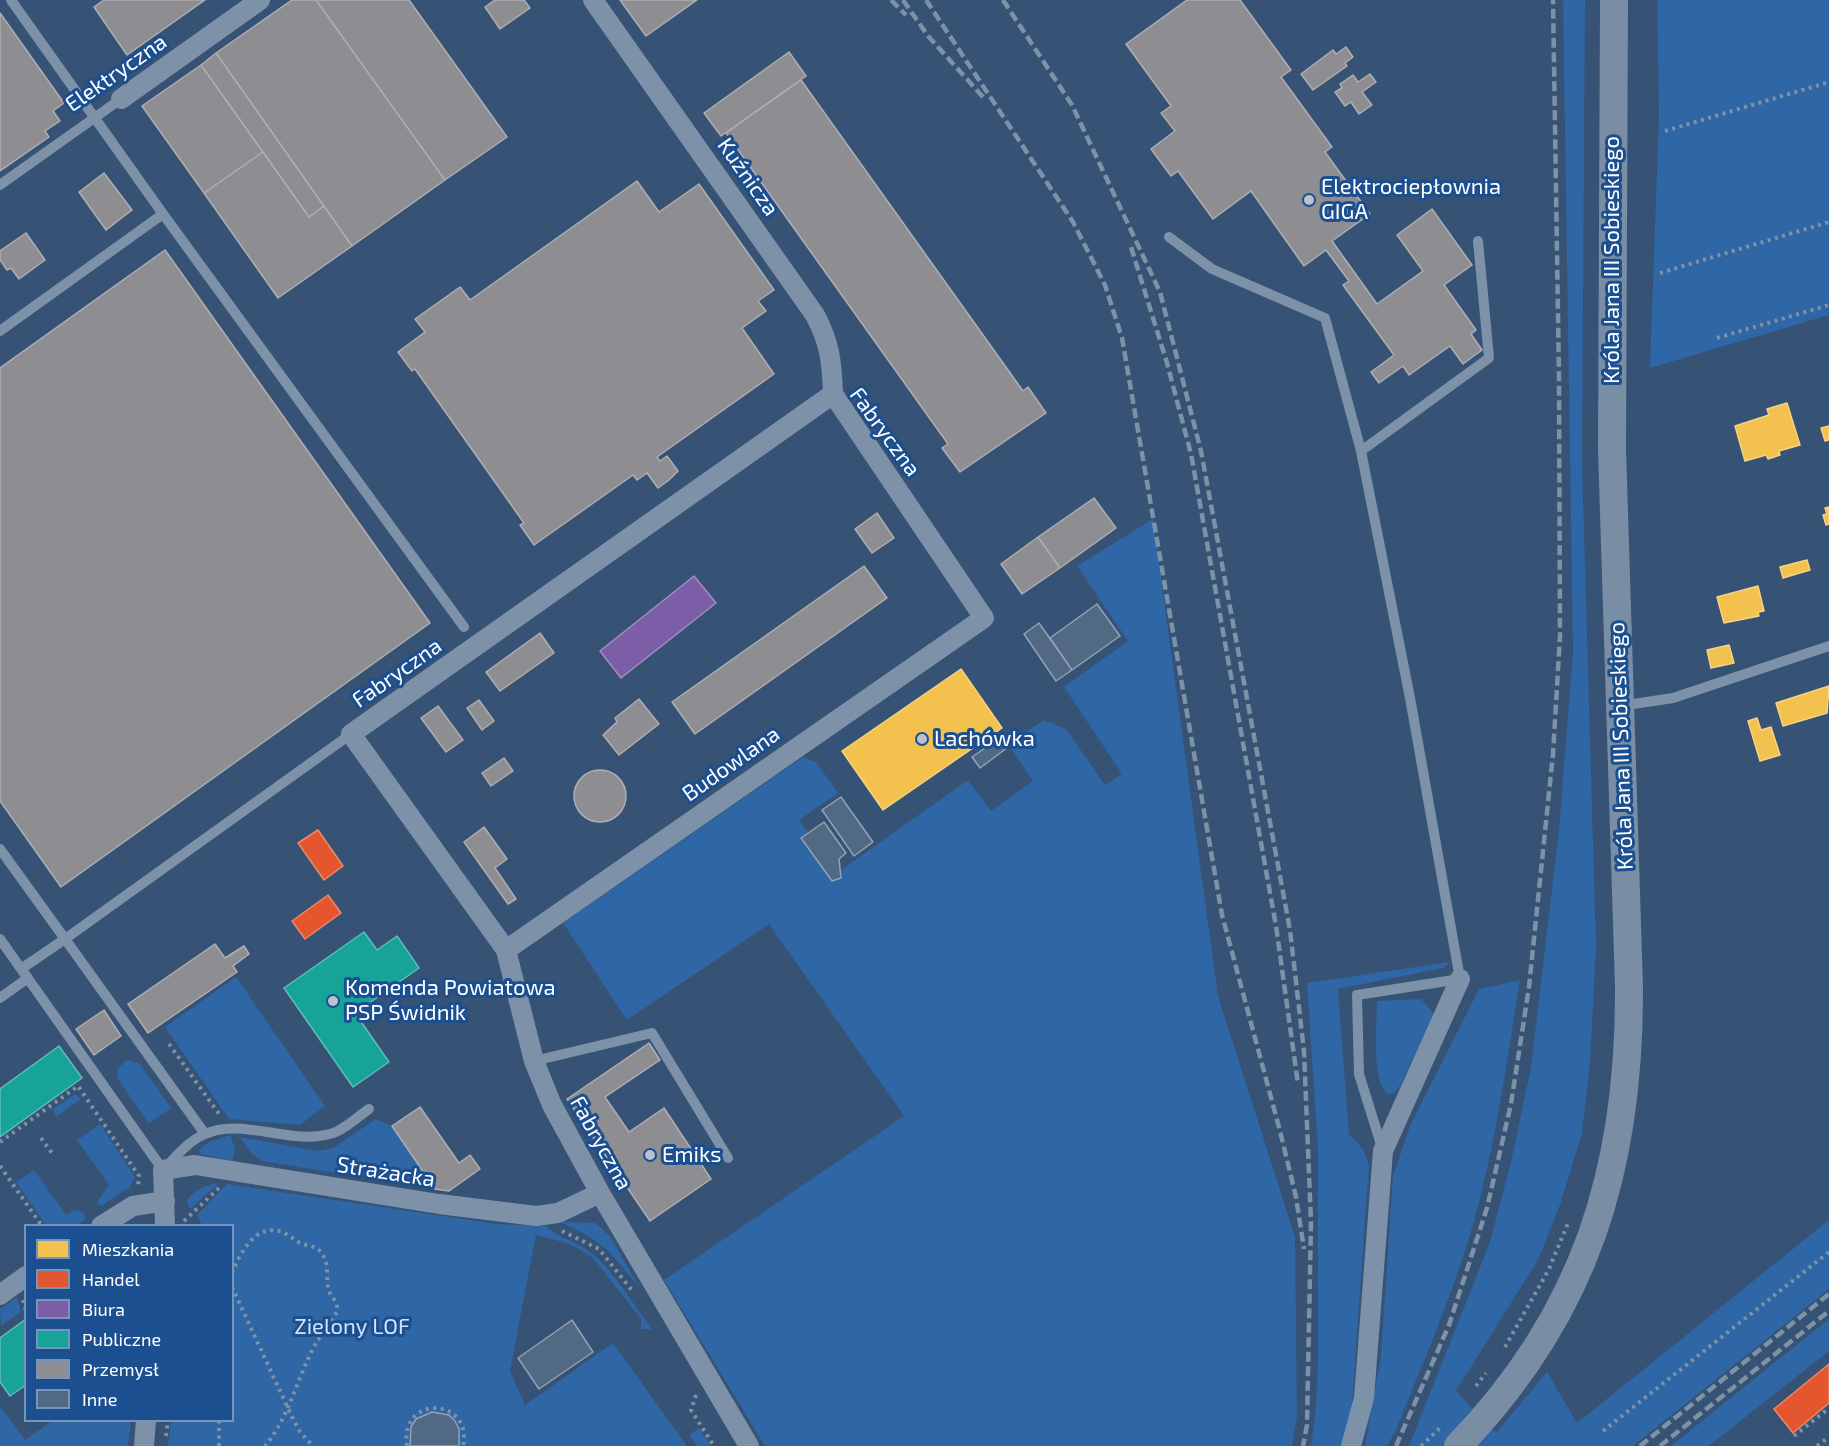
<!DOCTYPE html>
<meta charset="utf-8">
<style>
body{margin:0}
#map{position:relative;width:1829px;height:1446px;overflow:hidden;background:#365274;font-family:"Exo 2",sans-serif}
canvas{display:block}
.legend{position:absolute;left:24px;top:1224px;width:210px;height:198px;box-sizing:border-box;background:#1b4f8f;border:2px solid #7695bc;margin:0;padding:8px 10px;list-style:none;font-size:18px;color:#fff}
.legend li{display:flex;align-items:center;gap:12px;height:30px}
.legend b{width:30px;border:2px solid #7695bc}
</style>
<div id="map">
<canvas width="1829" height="1446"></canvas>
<ul class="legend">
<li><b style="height:16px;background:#f2c14e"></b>Mieszkania</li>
<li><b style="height:16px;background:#e4572e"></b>Handel</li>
<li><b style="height:16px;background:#7b5ea7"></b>Biura</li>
<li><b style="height:16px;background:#17a398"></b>Publiczne</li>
<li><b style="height:16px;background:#8d8d92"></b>Przemysł</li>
<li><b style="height:16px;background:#526984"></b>Inne</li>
</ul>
</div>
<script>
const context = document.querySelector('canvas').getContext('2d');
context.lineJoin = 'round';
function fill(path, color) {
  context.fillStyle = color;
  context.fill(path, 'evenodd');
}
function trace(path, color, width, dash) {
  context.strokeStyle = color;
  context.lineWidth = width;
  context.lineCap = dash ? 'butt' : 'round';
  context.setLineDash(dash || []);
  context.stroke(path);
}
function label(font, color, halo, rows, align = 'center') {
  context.font = font + ' "Exo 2",sans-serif';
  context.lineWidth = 6;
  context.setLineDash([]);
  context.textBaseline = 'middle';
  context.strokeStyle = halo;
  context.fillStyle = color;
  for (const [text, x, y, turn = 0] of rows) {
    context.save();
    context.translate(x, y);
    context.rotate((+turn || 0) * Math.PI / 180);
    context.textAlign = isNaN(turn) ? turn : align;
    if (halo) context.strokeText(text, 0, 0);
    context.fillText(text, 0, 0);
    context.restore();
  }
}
fill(new Path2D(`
 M 1563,0 L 1585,0 L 1582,462 L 1596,946 L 1590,1063 L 1582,1133 L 1561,1202 L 1539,1258 L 1456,1391 L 1496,1433 L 1547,1372 L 1577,1423 L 1829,1220 L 1829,1289 L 1633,1446 L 1409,1446 L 1490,1242 L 1512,1158 L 1531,1067 L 1559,830 L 1573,651 Z
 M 1657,0 L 1829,0 L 1829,315 L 1650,368 L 1659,113 Z
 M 1153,519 L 1218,996 L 1295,1237 L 1297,1417 L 1292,1446 L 765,1446 L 664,1280 L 904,1116 L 769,924 L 627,1020 L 563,923 L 803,757 L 816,762 L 838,793 L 799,820 L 837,873 L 968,780 L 991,811 L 1033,781 L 1008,744 L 1044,720 L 1066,729 L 1105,785 L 1122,774 L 1064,687 L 1128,641 L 1077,566 Z
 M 1450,962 L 1443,968 L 1338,989 L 1349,1134 L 1363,1149 L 1369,1166 L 1351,1419 L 1343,1446 L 1311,1446 L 1316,1407 L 1318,1358 L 1318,1150 L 1307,983 Z
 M 236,977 L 325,1106 L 300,1125 L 229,1119 L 165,1027 Z
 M 1520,980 C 1507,1061 1496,1142 1474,1221 C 1454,1293 1423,1362 1396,1430 L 1387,1446 L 1365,1446 L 1381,1356 L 1393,1176 L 1410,1126 L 1479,989 Z
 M 1421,999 L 1434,1014 L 1401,1084 L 1395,1093 L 1387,1095 C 1371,1076 1377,1026 1377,1001 Z
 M 127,1060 L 140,1064 L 171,1108 L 149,1124 L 118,1079 L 117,1069 Z
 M 75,1094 L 81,1099 L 56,1117 L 53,1109 Z
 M 376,1119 L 392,1126 L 435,1189 L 262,1161 L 250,1152 L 240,1137 L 318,1151 L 333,1148 Z
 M 100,1124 L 135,1177 L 130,1187 L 101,1206 L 97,1202 L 109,1185 L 77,1140 Z
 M 230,1135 L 235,1148 L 232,1161 L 200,1154 L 199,1150 L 209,1142 Z
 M 34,1170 L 66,1215 L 75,1210 L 83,1212 L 86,1219 L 76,1225 L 46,1225 L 16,1182 Z
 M 219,1183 L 190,1209 L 187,1200 C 196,1188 205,1186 219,1183 Z
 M 227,1184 L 497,1224 L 546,1226 C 559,1239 576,1241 590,1252 C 613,1269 634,1306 652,1329 L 641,1329 L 641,1319 L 593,1258 L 570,1244 L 536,1235 L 510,1371 L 525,1405 L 613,1343 L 687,1446 L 168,1446 L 171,1421 L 232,1420 L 232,1226 L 202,1225 L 197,1215 Z
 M 560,1222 L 595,1223 L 610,1236 L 639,1287 C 609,1251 604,1241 560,1222 Z
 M 17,1297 L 21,1312 L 1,1326 L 0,1309 Z
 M 1829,1319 L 1829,1351 L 1709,1446 L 1671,1446 Z
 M 0,1406 L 25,1440 L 52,1421 L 131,1421 L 128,1446 L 0,1446 Z
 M 699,1428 L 711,1446 L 697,1446 L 689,1435 Z`), '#2f66a5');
const homes = new Path2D(`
 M 1787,403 L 1800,445 L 1779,451 L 1780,455 L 1768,459 L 1766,455 L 1745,461 L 1735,426 L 1769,415 L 1767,409 Z
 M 1829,426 L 1829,440 L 1825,441 L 1821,428 Z
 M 1829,507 L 1829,524 L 1826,525 L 1823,515 L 1827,514 L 1825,508 Z
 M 1807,560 L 1810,570 L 1783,578 L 1780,567 Z
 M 1758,586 L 1764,611 L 1758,612 L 1759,616 L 1724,623 L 1717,597 Z
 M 1729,645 L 1734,663 L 1711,668 L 1707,650 Z
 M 961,669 L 1002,728 L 883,810 L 842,751 Z
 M 1829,686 L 1827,713 L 1783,726 L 1776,703 Z
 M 1757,718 L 1761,730 L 1771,727 L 1780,755 L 1760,761 L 1748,721 Z`);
fill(homes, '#f2c14e');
trace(homes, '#f6d483', 1.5);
const shops = new Path2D(`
 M 318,830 L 343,866 L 324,880 L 298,843 Z
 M 328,895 L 341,913 L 305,939 L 292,921 Z
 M 1829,1364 L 1829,1403 L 1793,1433 L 1774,1409 Z`);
fill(shops, '#e4572e');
trace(shops, '#ec896d', 1.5);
const offices = new Path2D(`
 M 694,576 L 716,603 L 621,678 L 600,651 Z`);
fill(offices, '#7b5ea7');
trace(offices, '#a38ec1', 1.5);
const public = new Path2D(`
 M 364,932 L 377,950 L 397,936 L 419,968 L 355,1013 L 389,1062 L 353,1087 L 284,988 Z
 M 59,1046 L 82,1078 L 0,1137 L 0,1089 Z
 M 26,1319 L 26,1385 L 10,1396 L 0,1382 L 0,1338 Z`);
fill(public, '#17a398');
trace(public, '#5dbfb7', 1.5);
const industry = new Path2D(`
 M 104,0 L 205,0 L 127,55 L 94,7 Z
 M 292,0 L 316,0 L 445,180 L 352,246 L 216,53 Z
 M 316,0 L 409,0 L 507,137 L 445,180 Z
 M 495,0 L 524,0 L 530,8 L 500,29 L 485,7 Z
 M 620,0 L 697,0 L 646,36 Z
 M 1187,0 L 1240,0 L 1291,70 L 1281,77 L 1332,147 L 1325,152 L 1370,214 L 1332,241 L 1377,304 L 1423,271 L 1397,235 L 1432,209 L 1472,265 L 1444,285 L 1476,330 L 1471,334 L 1482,350 L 1463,364 L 1450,346 L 1409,375 L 1403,366 L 1379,383 L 1371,372 L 1394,355 L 1343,285 L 1349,281 L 1326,250 L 1304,266 L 1251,191 L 1213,219 L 1178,171 L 1171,176 L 1151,149 L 1175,131 L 1161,113 L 1171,106 L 1126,44 Z
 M 0,13 L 64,103 L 53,111 L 60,121 L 45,131 L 49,137 L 0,171 Z
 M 1346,47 L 1353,57 L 1345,63 L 1347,66 L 1313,90 L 1301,74 L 1333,50 L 1336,54 Z
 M 789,52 L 806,76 L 721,136 L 704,113 Z
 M 216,53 L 324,206 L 309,217 L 201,65 Z
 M 201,65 L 263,152 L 204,193 L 142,106 Z
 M 1370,74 L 1376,82 L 1362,92 L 1372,105 L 1359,114 L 1351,102 L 1345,106 L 1335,92 L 1342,88 L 1340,84 L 1353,75 L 1358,82 Z
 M 801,80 L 1023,391 L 1028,387 L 1046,413 L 960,472 L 942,448 L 948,444 L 726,133 Z
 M 263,152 L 309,217 L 324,206 L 352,246 L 278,298 L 204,193 Z
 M 104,173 L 132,210 L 106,230 L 79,192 Z
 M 637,181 L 659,212 L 699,184 L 774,290 L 758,301 L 766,311 L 742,328 L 774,374 L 657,457 L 660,461 L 667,456 L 678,471 L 669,480 L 658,488 L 647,473 L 637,480 L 633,475 L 534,545 L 520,525 L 524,523 L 415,369 L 412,371 L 398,352 L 425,332 L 415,319 L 460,287 L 470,300 Z
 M 26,233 L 45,260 L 19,279 L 11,268 L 7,270 L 0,260 L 0,251 Z
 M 165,250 L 430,623 L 61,887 L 0,801 L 0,368 Z
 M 1094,498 L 1116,528 L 1060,568 L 1038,537 Z
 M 877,513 L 894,538 L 872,553 L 855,529 Z
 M 1038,537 L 1060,568 L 1022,594 L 1001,564 Z
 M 864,566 L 887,598 L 695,734 L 672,702 Z
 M 540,633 L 554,653 L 500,691 L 486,672 Z
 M 639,699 L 659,724 L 619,755 L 603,735 L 617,722 L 615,718 Z
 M 479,700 L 494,721 L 482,730 L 467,708 Z
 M 438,706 L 463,740 L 446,752 L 421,718 Z
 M 504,758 L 513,771 L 491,786 L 482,773 Z
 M574 796a26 26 0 1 1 52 0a26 26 0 1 1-52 0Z
 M 484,827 L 507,859 L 495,868 L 516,899 L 508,904 L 464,842 Z
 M 215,944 L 225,958 L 244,946 L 249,954 L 233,966 L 237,972 L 148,1033 L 128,1004 Z
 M 104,1010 L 121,1036 L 94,1055 L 76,1029 Z
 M 649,1043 L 660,1060 L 605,1097 L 629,1132 L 664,1108 L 711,1179 L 650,1221 L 567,1099 Z
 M 420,1107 L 459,1163 L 470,1155 L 480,1169 L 449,1191 L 435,1189 L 392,1126 Z`);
fill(industry, '#8d8d92');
trace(industry, '#afafb3', 1.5);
const building = new Path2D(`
 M 1097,604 L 1120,636 L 1072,670 L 1050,638 Z
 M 1039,623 L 1072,670 L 1056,681 L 1024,634 Z
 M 1004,735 L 1011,745 L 980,768 L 972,757 Z
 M 841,797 L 873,842 L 854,856 L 822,810 Z
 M 824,822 L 846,853 L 839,859 L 841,878 L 832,881 L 801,838 Z
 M 572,1320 L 593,1352 L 539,1389 L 518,1358 Z
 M 432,1412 L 449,1415 L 455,1421 L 459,1429 L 459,1446 L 410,1446 L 411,1427 L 416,1419 Z`);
fill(building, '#526984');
trace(building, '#92a2b6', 1.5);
trace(new Path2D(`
 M 1665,131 L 1829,82
 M 1660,273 L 1829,222
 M 1717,338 L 1829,305
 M 169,1044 L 219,1114
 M 41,1138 L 54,1156
 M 0,1142 L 78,1086 L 139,1176 L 138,1186
 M 0,1166 L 42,1226
 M 184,1221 L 220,1187
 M 562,1231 L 599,1249 L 634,1293
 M 232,1273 C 240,1254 254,1225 279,1231 C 287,1233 293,1239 300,1243 C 309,1247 317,1245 323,1255 C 330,1267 325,1279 329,1291 C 331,1297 337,1301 337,1308 C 337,1319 322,1334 316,1343 C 297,1377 290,1416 265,1446
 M 232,1287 L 292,1417 L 300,1432 L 313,1446
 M 23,1300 L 26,1311
 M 1505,1347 L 1549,1269 L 1568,1223
 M 1476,1386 L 1486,1373
 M 696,1395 L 691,1410 L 714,1446
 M 1603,1431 L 1829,1252
 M 166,1436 L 168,1420
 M 1794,1436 L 1829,1408
 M 219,1446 L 219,1420
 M 407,1446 C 399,1394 473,1397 463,1446
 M 1421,1446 L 1440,1428
 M 1817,1446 L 1829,1437`), '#7d92a8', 4, [3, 4.5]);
trace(new Path2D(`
 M 11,0 L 163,214 L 464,627
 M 0,185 L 121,99
 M 1169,237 L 1212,269 L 1325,318 L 1361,451
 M 0,331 L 163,214
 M 1620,706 L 1673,698 L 1829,646
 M 0,849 L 65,939 L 351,734
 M 0,939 L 163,1170 C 176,1157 188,1141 205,1134 C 241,1117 290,1145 330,1134 C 343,1131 357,1117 369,1109
 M 21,969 L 65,939 L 205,1134
 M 0,998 L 28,978
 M 534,1061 L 652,1033 L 728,1158
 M 1383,1151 L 1359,1074 L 1357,995 L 1460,979 L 1410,698 L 1361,451 L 1489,358 L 1478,241`), '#7d92a8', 10);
trace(new Path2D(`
 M 593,0 L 815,315 C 830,343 832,363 833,394
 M 121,99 L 260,0
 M 506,950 L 984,618 L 833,394 L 351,734 L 506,950 L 534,1061 L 552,1105 L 600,1193 L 749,1446
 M 101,1226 L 133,1206 L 165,1201
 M 165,1226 L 163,1170 L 195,1165 L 439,1204 L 536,1216 L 558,1213 L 600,1193
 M 0,1295 L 26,1276
 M 144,1446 L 146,1420
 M 1351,1446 L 1364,1398 L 1383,1151 L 1460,979`), '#7d92a8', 20);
trace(new Path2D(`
 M 1458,1446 C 1586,1314 1630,1168 1629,987 L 1612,450 L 1614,0`), '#798da4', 28);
trace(new Path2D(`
 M 891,0 L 906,15
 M 903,0 L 928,36 L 983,97
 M 926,0 L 1073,222 L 1105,285 L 1122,338 L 1222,915 L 1280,1131 L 1296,1197 L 1304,1249
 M 1003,0 L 1072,105 L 1160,292 L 1201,451 L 1290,930 L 1304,1051 L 1311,1222 L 1307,1425 L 1303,1446
 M 1131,247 L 1167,363 L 1191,454 L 1276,926 L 1298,1084
 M 1396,1446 L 1449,1325 L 1487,1208 L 1511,1104 L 1529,987 L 1553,754 L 1560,636 L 1559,378 L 1553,0
 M 1640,1446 L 1829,1294
 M 1660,1446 L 1829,1311`), '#7e92a7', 4.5, [10, 4.5]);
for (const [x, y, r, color] of [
 [1309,200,6,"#b9c2ce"],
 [922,739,6,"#b9c2ce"],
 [333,1001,6,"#b9c2ce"],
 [650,1155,6,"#b9c2ce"]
]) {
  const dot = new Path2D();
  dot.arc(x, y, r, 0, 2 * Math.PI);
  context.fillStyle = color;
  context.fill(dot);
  trace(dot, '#1b4f8f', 2);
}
label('22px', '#fff', '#1b4f8f', [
 ["Elektryczna",116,73,-35],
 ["Kuźnicza",748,177,55],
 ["Króla Jana III Sobieskiego",1612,260,-90],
 ["Fabryczna",885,432,54],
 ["Fabryczna",397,673,-35],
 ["Króla Jana III Sobieskiego",1621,746,-92],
 ["Budowlana",731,764,-35],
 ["Fabryczna",601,1143,61],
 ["Strażacka",386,1172,9]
]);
label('22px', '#fff', '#1b4f8f', [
 ["Elektrociepłownia",1321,187],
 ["GIGA",1321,212],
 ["Lachówka",934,739],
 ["Komenda Powiatowa",345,988],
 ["PSP Świdnik",345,1013],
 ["Emiks",662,1155]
], 'left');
label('22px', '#cfe3fa', '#1b4f8f', [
 ["Zielony LOF",352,1327]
]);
</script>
